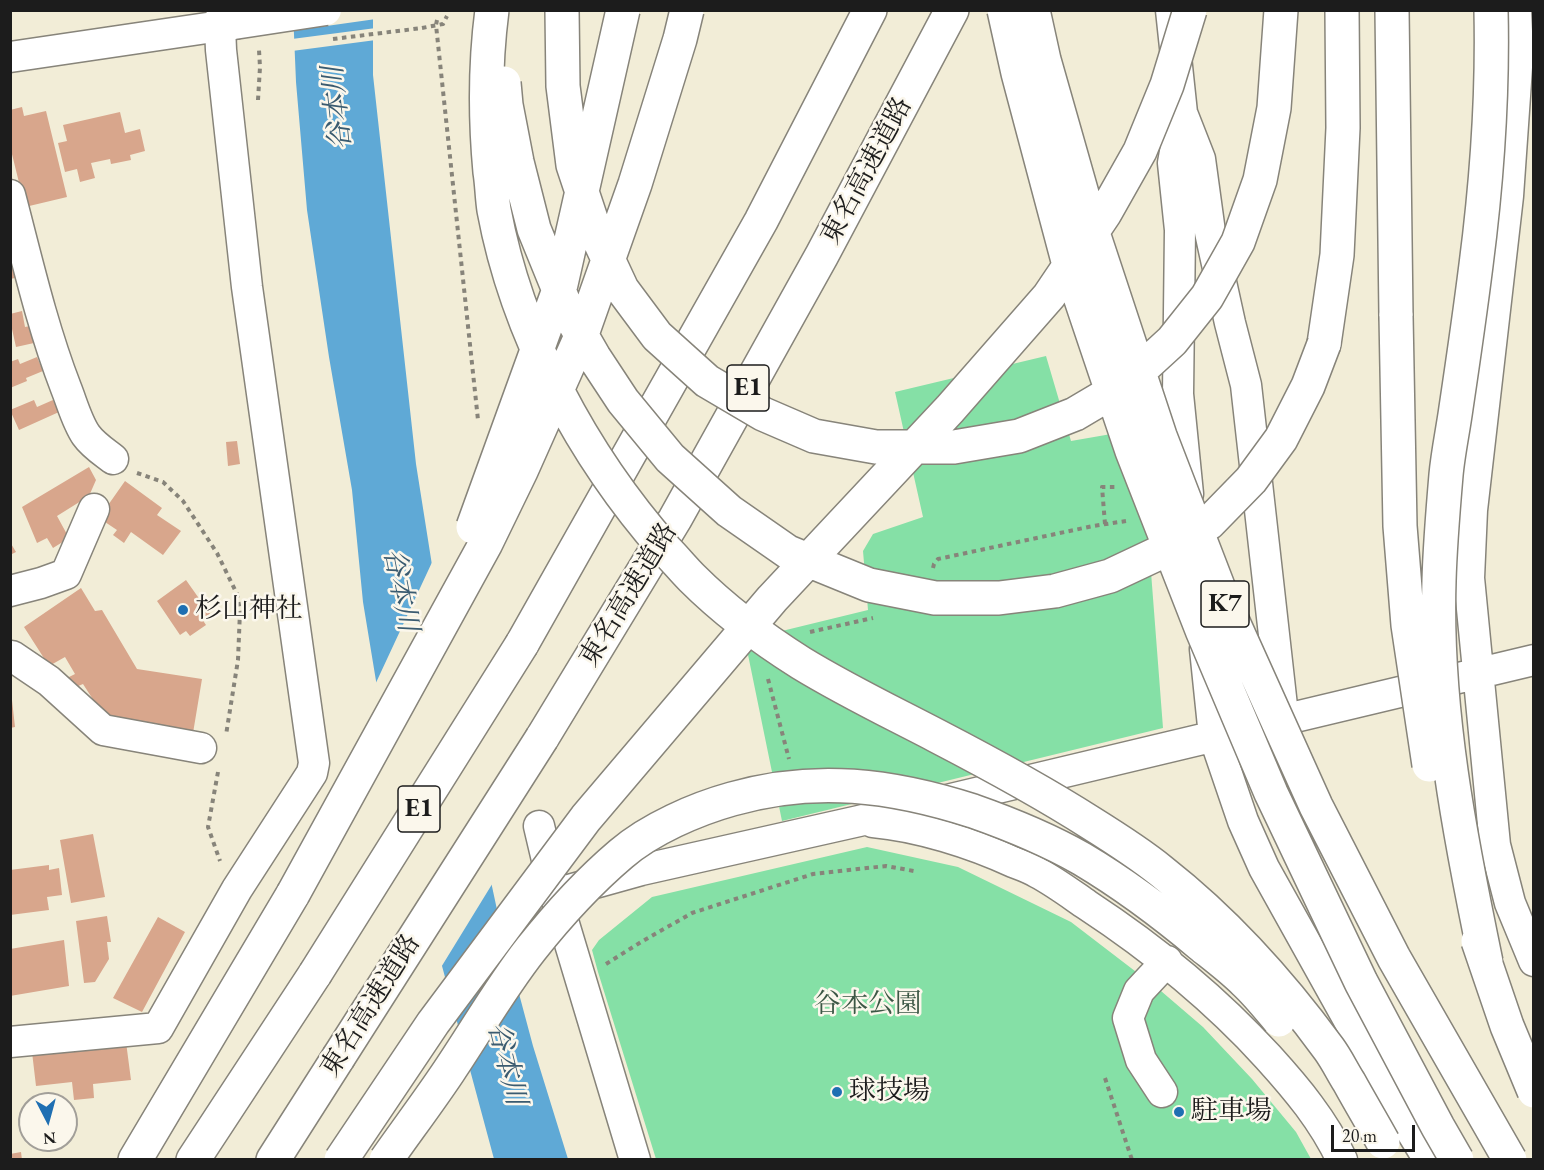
<!DOCTYPE html>
<meta charset="utf-8">
<style>
body{margin:0}
#map{position:relative;width:1544px;height:1170px;overflow:hidden;background:#f2edd7;font-family:"EB Garamond",serif}
canvas{display:block}
.frame{position:absolute;inset:0;border:12px solid #1c1c1c;pointer-events:none}
.north{position:absolute;left:18px;top:1092px;width:60px;height:60px;box-sizing:border-box;background:#fbf7ec;border:2px solid #a29f99;border-radius:50%;rotate:174deg;font-size:16px;font-weight:700;line-height:24px;text-align:center;color:#1c1c1c}
.north::after{content:'';display:block;margin:auto;width:21px;height:27px;background:#1f6fb2;clip-path:polygon(50% 0,100% 100%,50% 72%,0 100%)}
.scale{position:absolute;left:1331px;top:1125px;width:84px;height:27px;box-sizing:border-box;border:3px solid #1c1c1c;border-top:0;padding-left:8px;font-size:18px;line-height:21px;white-space:nowrap;color:#1c1c1c;-webkit-text-stroke:4px #fbf7ec;paint-order:stroke}
</style>
<div id="map">
<canvas width="1544" height="1170"></canvas>
<div class="frame"></div>
<div class="north">N</div>
<div class="scale">20 m</div>
</div>
<script>
const context = document.querySelector('canvas').getContext('2d');
context.lineJoin = 'round';
function fill(path, color) {
  context.fillStyle = color;
  context.fill(path, 'evenodd');
}
function trace(path, color, width, dash) {
  context.strokeStyle = color;
  context.lineWidth = width;
  context.lineCap = dash ? 'butt' : 'round';
  context.setLineDash(dash || []);
  context.stroke(path);
}
function label(font, color, halo, rows, align = 'center') {
  context.font = font + ' "EB Garamond","Noto Serif JP",serif';
  context.lineWidth = 5;
  context.setLineDash([]);
  context.textBaseline = 'middle';
  context.strokeStyle = halo;
  context.fillStyle = color;
  for (const [text, x, y, turn = 0] of rows) {
    context.save();
    context.translate(x, y);
    context.rotate((+turn || 0) * Math.PI / 180);
    context.textAlign = isNaN(turn) ? turn : align;
    if (halo) context.strokeText(text, 0, 0);
    context.fillText(text, 0, 0);
    context.restore();
  }
}
fill(new Path2D(`
 M 1046,356 L 1071,441 L 1140,429 L 1163,728 L 782,821 L 745,640 L 868,610 L 863,551 L 873,534 L 923,517 L 895,392 Z
 M 867,847 L 958,867 L 1071,922 L 1161,991 L 1203,1027 L 1252,1079 L 1296,1132 L 1311,1159 L 656,1159 L 598,972 L 592,950 L 599,940 L 652,897 Z`), '#85e0a6');
fill(new Path2D(`
 M 293,11 L 373,11 L 373,75 L 416,464 L 457,723 L 499,919 L 533,1046 L 568,1159 L 494,1159 L 393,784 L 363,602 L 352,490 L 329,357 L 307,210 L 296,82 Z`), '#5fa9d6');
fill(new Path2D(`
 M 290,10 L 376,10 L 376,19 L 291,31 Z
 M 376,28 L 376,40 L 292,51 L 292,39 Z
 M 434,558 L 460,723 L 494,881 L 440,969 L 390,785 L 374,687 Z`), '#f2edd7');
fill(new Path2D(`
 M 22,107 L 24,116 L 46,111 L 67,197 L 25,207 L 10,146 L 10,110 Z
 M 120,112 L 125,133 L 140,129 L 145,151 L 130,155 L 131,160 L 111,164 L 110,159 L 91,163 L 95,178 L 80,182 L 77,169 L 65,172 L 58,143 L 67,141 L 63,125 Z
 M 10,260 L 12,260 L 15,278 L 10,279 Z
 M 22,311 L 25,327 L 30,326 L 34,343 L 16,347 L 10,320 L 10,314 Z
 M 37,357 L 43,371 L 26,378 L 27,381 L 10,388 L 10,362 L 18,359 L 20,364 Z
 M 34,400 L 37,407 L 53,400 L 59,412 L 19,430 L 10,410 Z
 M 237,441 L 240,464 L 228,466 L 226,442 Z
 M 89,467 L 96,480 L 89,496 L 57,516 L 69,538 L 53,548 L 47,538 L 37,543 L 22,507 Z
 M 125,481 L 162,508 L 157,515 L 181,531 L 163,555 L 131,532 L 124,543 L 113,535 L 117,530 L 99,518 Z
 M 10,542 L 16,552 L 10,555 Z
 M 186,580 L 210,614 L 202,619 L 206,625 L 190,636 L 186,631 L 180,635 L 157,601 Z
 M 81,588 L 95,611 L 102,610 L 137,669 L 202,679 L 193,733 L 105,718 L 83,684 L 69,690 L 63,680 L 75,674 L 65,657 L 49,666 L 24,627 Z
 M 10,700 L 12,700 L 15,727 L 10,728 Z
 M 93,834 L 105,897 L 71,903 L 60,840 Z
 M 49,865 L 49,870 L 59,868 L 62,895 L 47,897 L 49,910 L 10,915 L 10,870 Z
 M 107,916 L 111,942 L 107,942 L 109,959 L 95,982 L 84,983 L 76,921 Z
 M 158,917 L 185,932 L 142,1012 L 113,998 Z
 M 64,940 L 69,986 L 10,996 L 10,949 Z
 M 126,1042 L 131,1080 L 93,1084 L 94,1098 L 74,1100 L 72,1082 L 36,1086 L 32,1052 Z
 M 21,1152 L 22,1160 L 10,1160 L 10,1154 Z`), '#d8a68c');
const minor = new Path2D(`
 M 1171,10 L 1182,113 L 1200,159 L 1210,232 L 1230,323 L 1246,385 L 1284,724
 M 1516,10 L 1518,53 L 1508,196 L 1472,510 L 1469,578 L 1495,845 L 1510,903 L 1534,961
 M 10,57 L 234,24
 M 1182,113 L 1173,163 L 1180,230 L 1178,394 L 1188,494
 M 10,195 C 27,260 42,326 66,388 C 72,403 77,422 86,435 C 93,445 104,452 113,459
 M 10,591 L 41,583 L 66,574 L 94,509
 M 1205,649 L 1214,736 L 1243,821 L 1264,868 L 1405,1121 L 1429,1160
 M 10,656 L 12,656 L 49,681 L 103,730 L 201,748
 M 873,822 C 918,826 972,843 1013,862 C 1021,865 1030,868 1038,873 C 1055,882 1071,894 1087,905 C 1154,949 1214,998 1268,1057 C 1297,1089 1323,1120 1342,1160
 M 539,826 L 555,894 L 635,1160
 M 555,894 L 641,870 L 859,821 L 1534,660
 M 10,1042 L 158,1028 L 237,889 L 312,773 L 314,763 L 247,287 L 221,50 L 220,26 L 222,10
 M 1162,1092 L 1141,1060 L 1128,1018 L 1139,991 L 1167,961`);
const highway = new Path2D(`
 M 1392,10 L 1396,316
 M 1324,344 L 1337,255 L 1343,128 L 1342,10
 M 522,644 L 761,221 L 870,10
 M 542,738 L 675,519 L 822,255 L 952,10
 M 135,1160 L 293,894
 M 193,1160 L 315,974
 M 273,1160 L 338,1058`);
trace(minor, '#87847a', 33);
trace(highway, '#87847a', 36);
trace(new Path2D(`
 M 437,20 L 436,25 L 478,420
 M 422,28 L 443,24 L 447,16
 M 258,100 L 260,67 L 259,50
 M 137,473 L 163,482 L 183,501 L 217,553 L 237,594 L 240,611 L 238,660 L 226,735
 M 1105,524 L 1102,487 L 1115,487
 M 933,568 L 934,564 L 938,559 L 1093,526 L 1126,521
 M 810,632 L 873,618
 M 768,679 L 789,759
 M 218,772 L 208,827 L 220,861
 M 606,964 L 641,942 L 692,913 L 813,874 L 886,866 L 914,871
 M 1105,1078 L 1132,1160`), '#87847a', 4, [4.5, 4.5]);
trace(minor, '#fff', 30);
trace(highway, '#fff', 33);
const minorBridge = new Path2D(`
 M 234,24 L 326,10`);
const highwayBridge = new Path2D(`
 M 492,10 C 485,64 485,118 490,172 C 492,184 492,197 494,210 C 517,334 583,456 666,550 C 675,559 683,569 692,578 C 724,610 763,639 801,663 C 845,690 891,712 937,736 C 989,763 1041,791 1091,823 C 1115,838 1139,853 1161,871 C 1226,922 1280,982 1329,1049 C 1337,1060 1342,1071 1349,1082 C 1360,1102 1372,1122 1383,1142
 M 562,10 L 563,86 L 573,165 L 595,231 L 622,289 L 657,336 L 707,381 L 763,414 L 814,436 L 876,447 L 954,447 L 1019,436 L 1075,414 L 1124,385 L 1172,341 L 1207,297 L 1238,242 L 1260,180 L 1274,108 L 1281,10
 M 1004,10 L 1018,73 L 1068,261 L 1132,451 L 1202,630 L 1271,793 L 1361,982 L 1438,1127 L 1457,1160
 M 1033,10 L 1044,60 L 1094,236 L 1160,436 L 1224,602 L 1316,806 L 1394,958 L 1510,1160
 M 504,83 L 506,105 L 517,162 L 534,229 L 567,310 L 594,357 L 623,401 L 670,458 L 729,511 L 788,552 L 869,585 L 935,598 L 999,598 L 1055,591 L 1110,576 L 1161,552 L 1209,523 L 1251,480 L 1281,439 L 1308,386 L 1324,344
 M 1396,316 L 1400,526 L 1408,625 L 1429,765
 M 473,527 L 561,284 L 623,10
 M 293,894 L 486,543 L 521,471 L 582,334 L 635,184 L 680,39 L 687,10
 M 1478,941 L 1507,1026 L 1534,1091
 M 1486,962 C 1460,837 1435,709 1439,581 C 1440,545 1443,510 1446,475 C 1448,453 1453,430 1456,408 C 1463,361 1470,313 1476,265 C 1487,180 1493,96 1491,10
 M 315,974 L 522,644
 M 338,1058 L 542,738
 M 341,1160 L 433,1023 L 586,818 L 772,599 L 950,409 L 1049,296 L 1105,213 L 1140,151 L 1167,85 L 1190,10
 M 386,1160 C 407,1130 429,1101 449,1071 C 476,1031 501,987 531,949 C 558,915 588,882 621,854 C 650,829 696,809 732,799 C 815,775 892,785 973,811 C 1010,824 1047,839 1082,859 C 1124,884 1164,914 1201,945 C 1216,957 1232,969 1245,982 C 1257,993 1268,1007 1279,1020`);
trace(minorBridge, '#87847a', 33, []);
trace(highwayBridge, '#87847a', 36, []);
trace(new Path2D(`
 M 333,39 L 422,28`), '#87847a', 4, [4.5, 4.5]);
trace(minorBridge, '#fff', 30);
trace(highwayBridge, '#fff', 33);
for (const [x, y, r, color] of [
 [183,610,6,"#1f6fb2"],
 [837,1092,6,"#1f6fb2"],
 [1179,1112,6,"#1f6fb2"]
]) {
  const dot = new Path2D();
  dot.arc(x, y, r, 0, 2 * Math.PI);
  context.fillStyle = color;
  context.fill(dot);
  trace(dot, '#fbf7ec', 2);
}
for (const [x, y, w] of [
 [748,388,42],
 [1225,604,48],
 [419,809,42]
]) {
  const box = new Path2D();
  box.roundRect(x - w / 2, y - 23, w, 46, 4.5);
  context.fillStyle = '#fbf7ec';
  context.fill(box);
  trace(box, '#1c1c1c', 1.5);
}
label('bold 26px', '#1c1c1c', null, [
 ["E1",748,388],
 ["K7",1225,604],
 ["E1",419,809]
]);
label('27px', '#1c1c1c', '#fbf7ec', [
 ["東名高速道路",867,171,-62],
 ["東名高速道路",629,595,-59],
 ["東名高速道路",371,1006,-58]
]);
label('27px', '#1c1c1c', '#fbf7ec', [
 ["杉山神社",195,610],
 ["球技場",849,1092],
 ["駐車場",1191,1112]
], 'left');
label('27px', '#3c5745', '#fbf7ec', [
 ["谷本公園",868,1005]
]);
label('italic 28px', '#3a5b70', '#fbf7ec', [
 ["谷本川",338,108,-96],
 ["谷本川",400,590,79],
 ["谷本川",506,1064,76]
]);
</script>
